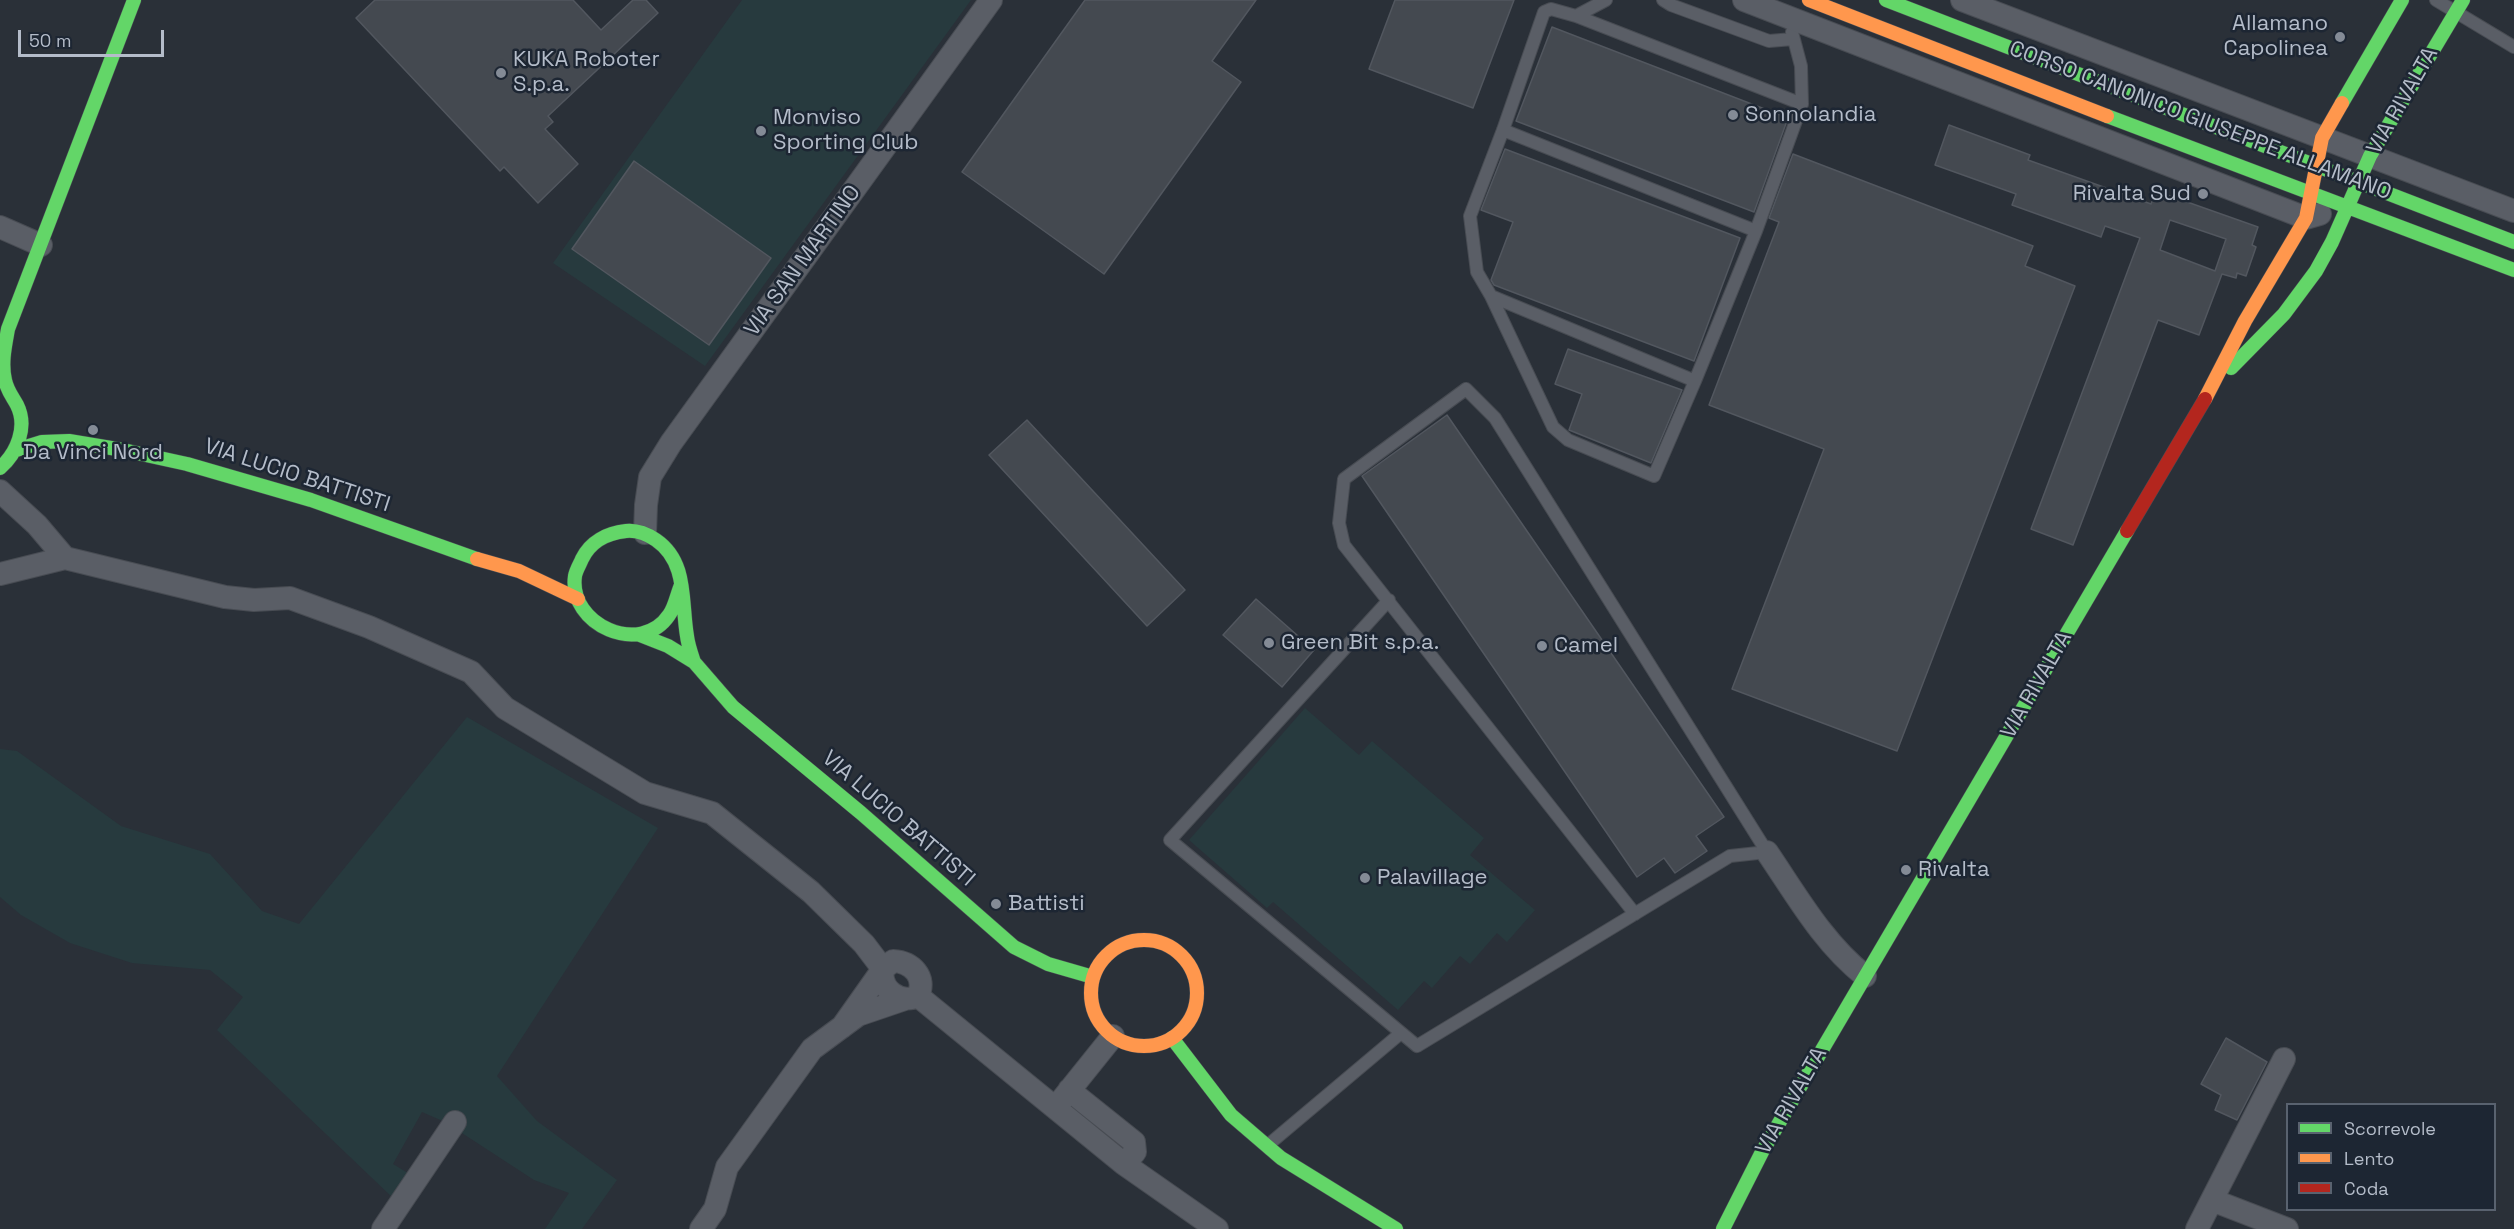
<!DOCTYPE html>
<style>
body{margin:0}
#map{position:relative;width:2514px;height:1229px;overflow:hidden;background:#2a3038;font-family:"Space Grotesk",sans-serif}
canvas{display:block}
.legend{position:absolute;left:2286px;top:1103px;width:210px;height:108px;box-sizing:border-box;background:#1d2633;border:2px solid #59626f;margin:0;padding:8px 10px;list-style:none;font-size:18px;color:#b4bcc9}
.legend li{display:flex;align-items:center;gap:12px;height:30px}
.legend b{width:30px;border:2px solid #59626f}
.scale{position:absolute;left:18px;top:30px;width:146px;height:27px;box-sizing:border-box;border:3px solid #b4bcc9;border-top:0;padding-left:8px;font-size:18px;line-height:21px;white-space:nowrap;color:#b4bcc9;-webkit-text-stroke:4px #1d2633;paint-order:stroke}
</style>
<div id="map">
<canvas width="2514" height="1229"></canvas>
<ul class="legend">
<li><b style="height:8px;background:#63d668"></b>Scorrevole</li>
<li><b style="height:8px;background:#ff974d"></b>Lento</li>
<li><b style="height:8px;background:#b3261e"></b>Coda</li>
</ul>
<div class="scale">50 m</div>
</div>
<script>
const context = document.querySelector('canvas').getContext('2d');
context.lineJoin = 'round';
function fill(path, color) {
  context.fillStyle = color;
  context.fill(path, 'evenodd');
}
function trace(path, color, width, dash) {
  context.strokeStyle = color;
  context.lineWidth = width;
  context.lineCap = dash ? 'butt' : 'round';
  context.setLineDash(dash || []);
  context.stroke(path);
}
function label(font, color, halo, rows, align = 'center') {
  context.font = font + ' "Space Grotesk",sans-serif';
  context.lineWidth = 5;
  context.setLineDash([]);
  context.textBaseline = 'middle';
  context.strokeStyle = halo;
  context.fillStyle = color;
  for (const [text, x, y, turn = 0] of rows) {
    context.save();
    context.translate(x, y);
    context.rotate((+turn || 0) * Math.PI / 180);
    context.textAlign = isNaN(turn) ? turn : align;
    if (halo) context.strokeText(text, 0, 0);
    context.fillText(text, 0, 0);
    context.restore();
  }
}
fill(new Path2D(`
 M 742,0 L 971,0 L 705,366 L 553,263 Z
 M 1305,708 L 1359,755 L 1372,741 L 1484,838 L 1470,855 L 1535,910 L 1507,942 L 1497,933 L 1470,964 L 1460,956 L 1432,988 L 1424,981 L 1398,1010 L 1273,902 L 1267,908 L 1189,840 Z
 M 467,717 L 658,828 L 497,1076 L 537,1121 L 617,1180 L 582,1229 L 545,1229 L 569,1193 L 534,1180 L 445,1122 L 422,1112 L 393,1164 L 411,1175 L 393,1198 L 217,1030 L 243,997 L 210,970 L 132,963 L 70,943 L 21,915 L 0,897 L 0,749 L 17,751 L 121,826 L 210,854 L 262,911 L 299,924 Z`), '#273a3e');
const building = new Path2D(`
 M 375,0 L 573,0 L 601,30 L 633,0 L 646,0 L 658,13 L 548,116 L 553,122 L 545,129 L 578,164 L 538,203 L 504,167 L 500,171 L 356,18 Z
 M 1085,0 L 1256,0 L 1212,61 L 1241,82 L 1104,274 L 962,172 Z
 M 1395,0 L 1514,0 L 1473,108 L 1369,69 Z
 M 1552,27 L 1788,118 L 1754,212 L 1516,121 Z
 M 1949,125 L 2030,155 L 2028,160 L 2151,204 L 2156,191 L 2258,227 L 2252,245 L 2256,247 L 2246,276 L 2237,273 L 2236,278 L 2222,274 L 2199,335 L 2158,320 L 2073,545 L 2031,529 L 2140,238 L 2105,226 L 2101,237 L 2012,205 L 2016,194 L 1935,165 ZM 2170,220 L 2226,239 L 2215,271 L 2160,250 Z
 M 1505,149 L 1740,238 L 1694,361 L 1494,285 L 1491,280 L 1513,222 L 1481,210 Z
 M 1793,154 L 2033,246 L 2025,266 L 2075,286 L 1897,751 L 1732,689 L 1824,449 L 1709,405 L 1779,222 L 1769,218 Z
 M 634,161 L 771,258 L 709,345 L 572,249 Z
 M 1568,349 L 1682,390 L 1651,463 L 1569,430 L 1582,394 L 1555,384 Z
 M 1447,415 L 1724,817 L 1696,836 L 1707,851 L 1675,873 L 1664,858 L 1637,877 L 1362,476 Z
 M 1027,420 L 1185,590 L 1147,626 L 989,455 Z
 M 1256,599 L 1314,650 L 1282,687 L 1223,635 Z
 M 2226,1038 L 2267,1062 L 2237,1120 L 2215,1110 L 2221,1095 L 2201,1084 Z`);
fill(building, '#444950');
trace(building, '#52575f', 1.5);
const lane = new Path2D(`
 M 1663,0 L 1671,5 L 1769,41 L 1793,39
 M 2436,0 L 2514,47
 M 1576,16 L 1802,104 L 1756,231
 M 1792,32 L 1801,66 L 1802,104
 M 1503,130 L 1756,231 L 1695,381 L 1491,296 L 1477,272 L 1470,216 L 1503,130 L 1544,12 L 1551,9 L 1576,16 L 1606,0
 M 1491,296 L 1553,427 L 1568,440 L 1654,476 L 1695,381
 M 1389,600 L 1170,840 L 1417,1046 L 1730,856 L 1767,852 L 1495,418 L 1466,389 L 1344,479 L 1339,523 L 1344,545 L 1635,914
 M 1268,1145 L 1401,1033`);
const street = new Path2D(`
 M 1744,0 L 2306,218 L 2320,214
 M 1962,0 L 2514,211
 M 0,227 L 41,245
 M 0,491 L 37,525 L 65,558 L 225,597 L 254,600 L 290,598 L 369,627 L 471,672 L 505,708 L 645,793 L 712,813 L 811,892 L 864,944 L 883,969 L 842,1027
 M 645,533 L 646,505 L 650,477 L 671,443 L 991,0
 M 0,574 L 65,558
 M 1767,852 C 1797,896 1823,943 1865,976
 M 893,961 C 912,962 927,977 918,996 C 900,1005 879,989 883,969 Z
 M 918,996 L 1124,1164 L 1217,1229
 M 1069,1090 L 1134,1142 L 1135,1152 L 1124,1164
 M 1060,1102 L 1113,1036
 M 2212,1200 L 2287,1229
 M 383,1229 L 455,1122
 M 701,1229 L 715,1209 L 727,1167 L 812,1049 L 858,1015 L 905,999
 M 2197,1229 L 2284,1059`);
const fast = new Path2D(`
 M 1886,0 L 2514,242
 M 2342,103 L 2402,0
 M 2107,116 L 2514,270
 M 2231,368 L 2284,314 L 2316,271 L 2332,242 L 2370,156 L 2463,0
 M 16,450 L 42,442 L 69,441 L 123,450 L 187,464 L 311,500 L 477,559
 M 0,468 C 17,453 28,427 17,405 C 12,396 7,390 5,380 C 1,363 5,346 8,329 L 134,0
 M 681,585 C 677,594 675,607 669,615 C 641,657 568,625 575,576 C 576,570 580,564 582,559 C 590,542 607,533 626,531 C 636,530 647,534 656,540 C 688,562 681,601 687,636 C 688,645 691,653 694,662
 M 640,635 L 668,646 L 694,662 L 733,707 L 861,813 L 1014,947 L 1048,964 L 1093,977
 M 1172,1038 L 1231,1115 L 1281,1158 L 1396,1229
 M 1723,1229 L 1762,1152 L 2127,531`);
const slow = new Path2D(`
 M 1809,0 L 2107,116
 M 2205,399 L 2245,321 L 2306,218 L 2322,138 L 2342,103
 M 477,559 L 519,571 L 578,599
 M1091 993a53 53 0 1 1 106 0a53 53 0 1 1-106 0Z`);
const jam = new Path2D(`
 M 2127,531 L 2205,399`);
trace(lane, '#484c53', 14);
trace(street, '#484c53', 24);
trace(fast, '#484c53', 15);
trace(slow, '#484c53', 15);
trace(jam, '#484c53', 15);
trace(lane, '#5a5e66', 12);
trace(street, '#5a5e66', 22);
trace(fast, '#63d668', 14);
trace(slow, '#ff974d', 14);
trace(jam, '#b3261e', 14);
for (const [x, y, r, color] of [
 [2340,37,6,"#848b96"],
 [501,73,6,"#848b96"],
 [1733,115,6,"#848b96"],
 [761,131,6,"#848b96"],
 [2203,194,6,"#848b96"],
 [93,430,6,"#848b96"],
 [1269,643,6,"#848b96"],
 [1542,646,6,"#848b96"],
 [1906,870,6,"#848b96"],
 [1365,878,6,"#848b96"],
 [996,904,6,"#848b96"]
]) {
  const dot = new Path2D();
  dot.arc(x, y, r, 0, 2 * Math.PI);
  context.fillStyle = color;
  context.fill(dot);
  trace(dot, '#1d2633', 2);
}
label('22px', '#b4bcc9', '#1d2633', [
 ["Allamano",2328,24,"right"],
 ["Capolinea",2328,49,"right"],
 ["KUKA Roboter",513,60],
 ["S.p.a.",513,85],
 ["Sonnolandia",1745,115],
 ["Monviso",773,118],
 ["Sporting Club",773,143],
 ["Rivalta Sud",2191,194,"right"],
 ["Da Vinci Nord",93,453,"center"],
 ["Green Bit s.p.a.",1281,643],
 ["Camel",1554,646],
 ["Rivalta",1918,870],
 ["Palavillage",1377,878],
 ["Battisti",1008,904]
], 'left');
label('22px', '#b4bcc9', '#1d2633', [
 ["VIA RIVALTA",2403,101,-60],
 ["CORSO CANONICO GIUSEPPE ALLAMANO",2200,121,21],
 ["VIA SAN MARTINO",803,261,-54],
 ["VIA LUCIO BATTISTI",297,476,18],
 ["VIA RIVALTA",2037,685,-60],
 ["VIA LUCIO BATTISTI",898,819,41],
 ["VIA RIVALTA",1792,1101,-60]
]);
</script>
